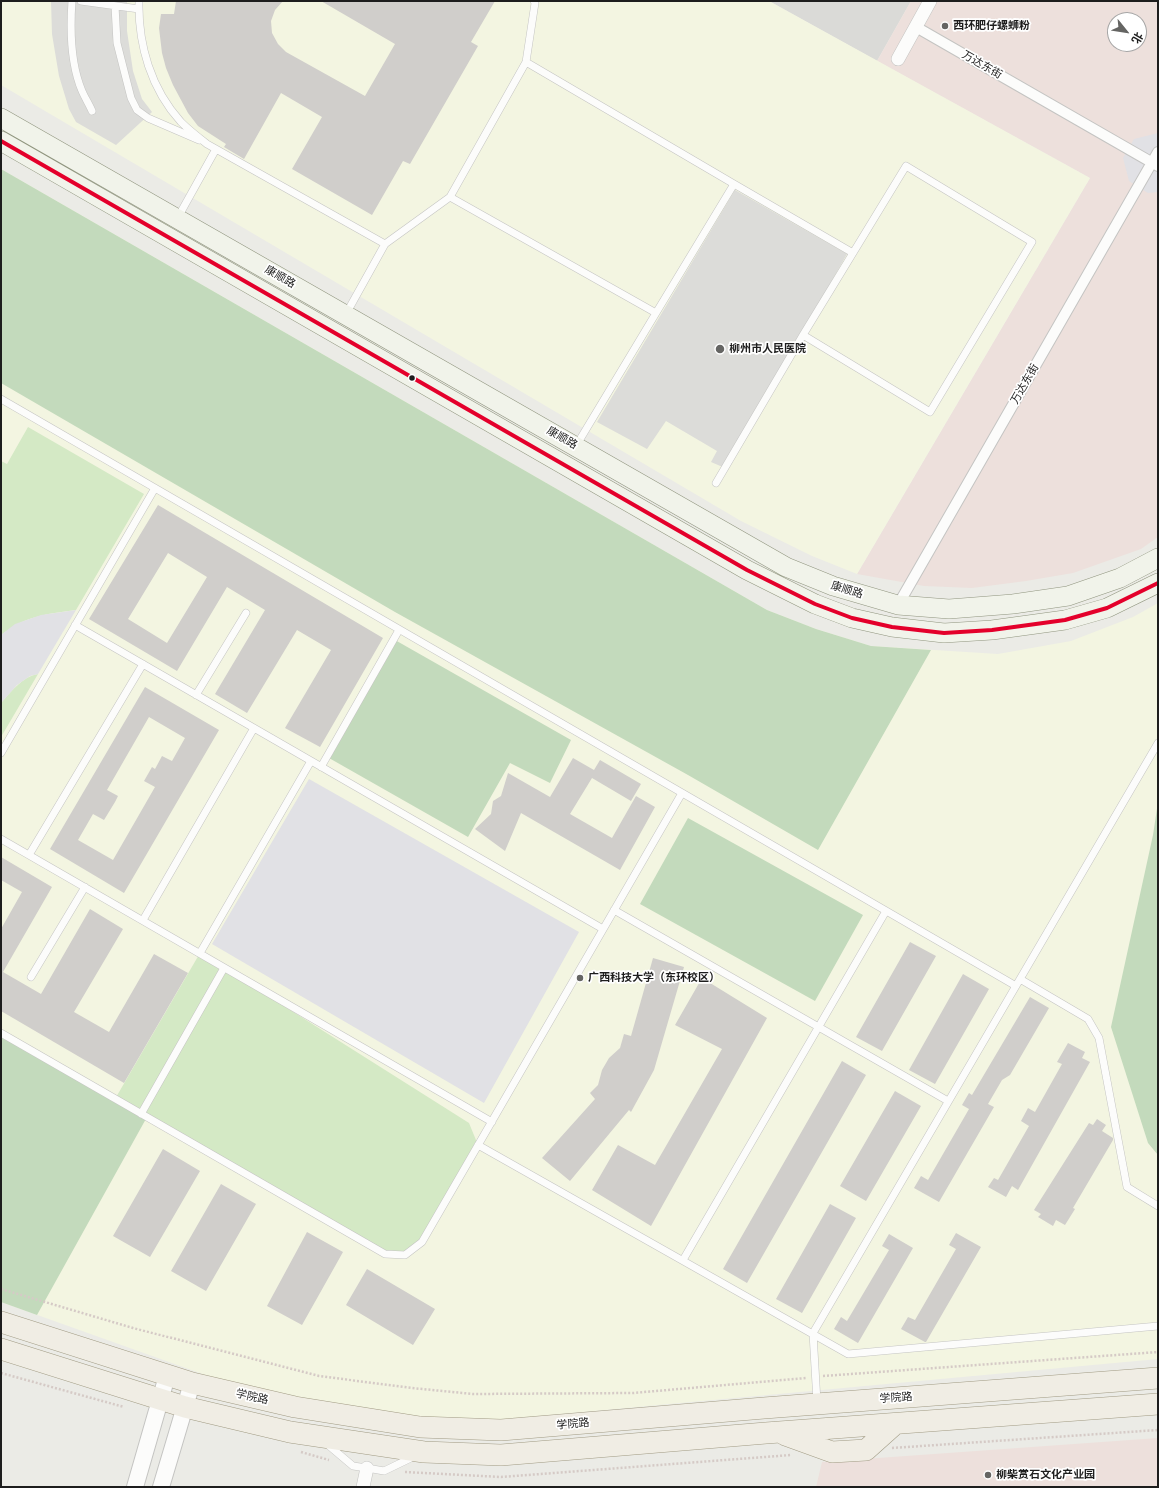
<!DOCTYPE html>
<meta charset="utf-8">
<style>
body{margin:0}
#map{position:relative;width:1159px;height:1488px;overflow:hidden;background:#ebebe6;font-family:Figtree,"Noto Sans SC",sans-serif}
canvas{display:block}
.frame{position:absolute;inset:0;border:2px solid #1d1d1d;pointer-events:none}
.north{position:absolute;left:1107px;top:12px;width:40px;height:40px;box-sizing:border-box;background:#fff;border:1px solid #a5a5a5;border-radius:50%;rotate:120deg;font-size:11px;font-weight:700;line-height:16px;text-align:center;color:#1d1d1d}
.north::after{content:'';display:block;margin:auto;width:14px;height:18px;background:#656563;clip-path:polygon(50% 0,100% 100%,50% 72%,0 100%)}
</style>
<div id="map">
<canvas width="1159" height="1488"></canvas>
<div class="frame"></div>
<div class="north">北</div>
</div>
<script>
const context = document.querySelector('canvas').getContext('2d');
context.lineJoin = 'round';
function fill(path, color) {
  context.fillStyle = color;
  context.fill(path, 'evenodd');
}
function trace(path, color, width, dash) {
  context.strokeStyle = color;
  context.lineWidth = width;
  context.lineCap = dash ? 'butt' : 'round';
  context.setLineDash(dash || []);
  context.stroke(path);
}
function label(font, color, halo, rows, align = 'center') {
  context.font = font + ' Figtree,"Noto Sans SC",sans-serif';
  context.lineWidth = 3.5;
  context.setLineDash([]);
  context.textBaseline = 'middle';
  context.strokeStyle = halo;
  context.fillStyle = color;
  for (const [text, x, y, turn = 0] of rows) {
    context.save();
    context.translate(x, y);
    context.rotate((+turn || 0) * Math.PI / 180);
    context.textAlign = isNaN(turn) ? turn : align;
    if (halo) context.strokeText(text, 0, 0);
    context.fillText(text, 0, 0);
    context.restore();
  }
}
fill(new Path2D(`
 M 769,1 L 911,1 L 877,61 Z`), '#dadad7');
fill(new Path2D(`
 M 911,1 L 1158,1 L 1158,537 L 1141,549 L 1073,573 L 1026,581 L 972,588 L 924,586 L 857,574 L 1090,178 L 877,61 ZM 1115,20 L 1139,20 L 1139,44 L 1115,44 Z
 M 1158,1438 L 1158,1487 L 816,1487 L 822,1462 Z`), '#ede0dc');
fill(new Path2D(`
 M 1,1 L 769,1 L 1090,178 L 857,574 L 812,556 L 741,521 L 1,85 Z
 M 1,169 L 767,610 L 816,629 L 871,646 L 998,654 L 1071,641 L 1133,617 L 1158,603 L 1158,1359 L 420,1427 L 295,1407 L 1,1302 Z`), '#f3f5e1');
fill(new Path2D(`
 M 28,427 L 144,494 L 76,610 C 45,614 26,616 1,635 L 1,461 L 7,464 Z
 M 38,674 L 1,737 L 1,703 C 12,691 22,677 38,674 Z
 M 200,953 L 469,1123 L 478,1145 L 422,1242 L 405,1255 L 385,1254 L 115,1099 Z`), '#d4e9c5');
fill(new Path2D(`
 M 1,169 L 767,610 L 816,629 L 871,646 L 931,650 L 818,850 L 688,775 L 395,612 L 1,383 Z
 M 395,640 L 571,740 L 550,783 L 510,763 L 468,837 L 329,758 Z
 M 1158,802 L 1158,1155 L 1148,1143 L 1111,1027 L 1153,835 Z
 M 688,818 L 863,915 L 815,1001 L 640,904 Z
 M 1,1033 L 147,1117 L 37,1315 L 1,1302 Z`), '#c3dabc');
fill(new Path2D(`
 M 51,1 L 127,1 L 127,31 L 133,71 L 142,99 L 152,112 L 116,145 L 76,122 L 69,109 L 59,76 L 52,34 Z
 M 735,190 L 847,254 L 725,468 L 711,462 L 717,451 L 666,421 L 647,449 L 597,422 Z`), '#dcdcd9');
fill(new Path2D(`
 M 1158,133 L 1158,192 L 1148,193 L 1129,181 L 1123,158 L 1134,139 Z
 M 76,610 L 38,674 L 30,676 L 17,685 L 1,703 L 1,635 L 15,624 L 41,615 Z
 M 309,779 L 579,932 L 484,1103 L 212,944 Z`), '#e1e1e5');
fill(new Path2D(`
 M 176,1 L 283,1 L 275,10 L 271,21 L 272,33 L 278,44 L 286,52 L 365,96 L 395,44 L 321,1 L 495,1 L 471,42 L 478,46 L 410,164 L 403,161 L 372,215 L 292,169 L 322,117 L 281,93 L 244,159 L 224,147 L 226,144 L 198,126 L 188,113 L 173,85 L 166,68 L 162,53 L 159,28 L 161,14 L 174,14 Z
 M 158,505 L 383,638 L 320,747 L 285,728 L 331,650 L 297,630 L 247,713 L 215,694 L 265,610 L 227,587 L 177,671 L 89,619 ZM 168,553 L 207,577 L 167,643 L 128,619 Z
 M 145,687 L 219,730 L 124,893 L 50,849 ZM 149,717 L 185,738 L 172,761 L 162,756 L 155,769 L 152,767 L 144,781 L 155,787 L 113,860 L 78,840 L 93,814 L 104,820 L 115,802 L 118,796 L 107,790 Z
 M 573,758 L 594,770 L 600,760 L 641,784 L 631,801 L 592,778 L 570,814 L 612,838 L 636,796 L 655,807 L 620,870 L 521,813 L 505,851 L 475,829 L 491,814 L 493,801 L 501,796 L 508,773 L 550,797 Z
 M 1,857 L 52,887 L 3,972 L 41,994 L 90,909 L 123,929 L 74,1012 L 109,1032 L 154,954 L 188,973 L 124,1083 L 1,1011 L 1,929 L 22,892 L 1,880 Z
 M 910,942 L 936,956 L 882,1051 L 856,1037 Z
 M 653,958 L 684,967 L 654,1070 L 631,1112 L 629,1110 L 570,1181 L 542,1158 L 595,1099 L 590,1093 L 598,1085 L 602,1070 L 609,1058 L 620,1048 L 624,1034 L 631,1036 Z
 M 963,974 L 989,989 L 935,1084 L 909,1070 Z
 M 702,978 L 767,1018 L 651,1226 L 592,1190 L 618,1145 L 655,1165 L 722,1049 L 675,1025 Z
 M 1030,997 L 1049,1008 L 1010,1075 L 1002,1080 L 988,1104 L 994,1107 L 939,1202 L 914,1188 L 921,1176 L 928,1180 L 969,1109 L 962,1105 L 969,1093 L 972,1095 Z
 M 1068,1043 L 1085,1052 L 1082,1058 L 1090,1062 L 1018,1190 L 1012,1186 L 1006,1197 L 988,1187 L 994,1178 L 998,1180 L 1029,1126 L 1021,1121 L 1028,1108 L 1035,1112 L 1062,1064 L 1057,1062 Z
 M 842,1061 L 866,1075 L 747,1283 L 723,1269 Z
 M 895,1091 L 921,1106 L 866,1201 L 840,1186 Z
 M 1097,1119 L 1106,1125 L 1102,1131 L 1113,1138 L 1113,1140 L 1073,1208 L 1075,1209 L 1065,1225 L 1056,1220 L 1053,1226 L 1038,1217 L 1041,1214 L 1034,1210 L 1089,1123 L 1093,1125 Z
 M 163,1149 L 200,1171 L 150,1257 L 113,1236 Z
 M 221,1184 L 256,1204 L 206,1291 L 171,1271 Z
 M 830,1204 L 856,1218 L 802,1313 L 776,1299 Z
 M 307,1232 L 343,1252 L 302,1325 L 267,1306 Z
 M 956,1233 L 981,1247 L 926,1342 L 925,1342 L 901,1329 L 908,1317 L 915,1320 L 956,1249 L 949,1245 Z
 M 889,1234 L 913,1248 L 858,1343 L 834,1329 L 841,1317 L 847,1321 L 889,1250 L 882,1246 Z
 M 367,1269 L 435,1309 L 413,1345 L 346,1305 Z`), '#d0cecb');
const service = new Path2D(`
 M 72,1 C 70,29 71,65 82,91 C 85,98 89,104 92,111
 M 81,1 L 139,9
 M 139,1 C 138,45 151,89 181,122 C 189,130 198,137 207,144 L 385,244
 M 115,6 L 117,43 L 131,98 L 137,110 L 148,118 L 199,140
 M 526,62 L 734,184 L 853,253
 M 450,197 L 656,313 L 576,446
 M 177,219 L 216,149
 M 656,313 L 734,184
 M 346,314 L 385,244 L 450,197 L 526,62 L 535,3 L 534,1
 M 1,399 L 1016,986
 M 716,483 L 803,335 L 906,166 L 1032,242 L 930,412 L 803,335
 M 75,625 L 603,929
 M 196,695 L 246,613
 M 1,753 L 155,488
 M 321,767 L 399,630
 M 1,839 L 492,1122
 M 29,855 L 143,664
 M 614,910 L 948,1101
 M 143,920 L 254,728
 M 200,953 L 311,761
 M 31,977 L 85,887
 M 1020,979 L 1088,1019 L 1099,1038 L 1127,1187 L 1158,1206
 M 1,1033 L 385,1254 L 405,1255 L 422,1242 L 682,793
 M 141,1114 L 224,968
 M 478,1145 L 848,1354 L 1158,1326
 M 683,1260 L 886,911
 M 817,1402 L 813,1333 L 1158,743
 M 327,1444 L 353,1466 L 367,1468 L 384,1471 L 415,1456`);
const pedestrian = new Path2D(`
 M 916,27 L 1158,166
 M 898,605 L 1158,152`);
const minor = new Path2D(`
 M 898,59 L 930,1
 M 363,1487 L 367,1468`);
const tertiary = new Path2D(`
 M 135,1487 L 167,1376
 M 161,1487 L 192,1383`);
const secondary = new Path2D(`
 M 1,118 L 786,567 L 833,586 L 898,605 L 949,609 L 1013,604 L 1068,596 L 1120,578 L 1158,558
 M 1,141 L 747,570 L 815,604 L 852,618 L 892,627 L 944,633 L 992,630 L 1065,620 L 1107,608 L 1158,583`);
const primary = new Path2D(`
 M 1,1322 L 192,1383 L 295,1407 L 420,1427 L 501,1430 L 764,1408 L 1158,1378
 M 1,1349 L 185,1407 L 290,1432 L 424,1452 L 501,1455 L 766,1433 L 1158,1404
 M 785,1435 L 832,1452 L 866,1450 L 895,1424`);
trace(service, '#c4c4c2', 8);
trace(pedestrian, '#c4c4c2', 12);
trace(minor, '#c4c4c2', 14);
trace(tertiary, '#c4c4c2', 18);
trace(secondary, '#90957f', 20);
trace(primary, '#a19b84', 22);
trace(new Path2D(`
 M 1,1289 L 133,1328 L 319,1376 L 412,1388 L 473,1394 L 633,1393 L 806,1378
 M 1,1373 L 124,1407
 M 823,1376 L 1158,1352
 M 892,1448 L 1158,1430
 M 301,1452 L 329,1460
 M 405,1472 L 501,1477 L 791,1455`), '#d5cac6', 2.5, [2, 2]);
trace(service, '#fcfcfb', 7);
trace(pedestrian, '#fcfcfb', 10);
trace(minor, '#fcfcfb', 13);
trace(tertiary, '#fcfcfb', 16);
trace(secondary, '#f1f3ea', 19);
trace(primary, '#f0ede4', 21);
trace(new Path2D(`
 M 1,141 L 747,570 L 815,604 L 852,618 L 892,627 L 944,633 L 992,630 L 1065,620 L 1107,608 L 1158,583`), '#e4002b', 4);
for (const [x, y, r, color] of [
 [945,26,4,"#656563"],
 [720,349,5,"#656563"],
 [412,378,3.5,"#1d1d1d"],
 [580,978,4,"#656563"],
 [988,1475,4,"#656563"]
]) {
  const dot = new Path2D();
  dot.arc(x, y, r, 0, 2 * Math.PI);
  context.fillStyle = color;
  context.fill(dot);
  trace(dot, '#fff', 1.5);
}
label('bold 11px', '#1d1d1d', '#fff', [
 ["西环肥仔螺蛳粉",953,26],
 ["柳州市人民医院",729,349],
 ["广西科技大学（东环校区）",588,978],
 ["柳柴赏石文化产业园",996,1475]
], 'left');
label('11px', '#1d1d1d', '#fff', [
 ["万达东街",982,65,30],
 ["康顺路",280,277,30],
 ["万达东街",1025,384,-60],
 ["康顺路",562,438,30],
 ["康顺路",847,590,17],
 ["学院路",252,1397,13],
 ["学院路",896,1398,-4],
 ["学院路",573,1424,-5]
]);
</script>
